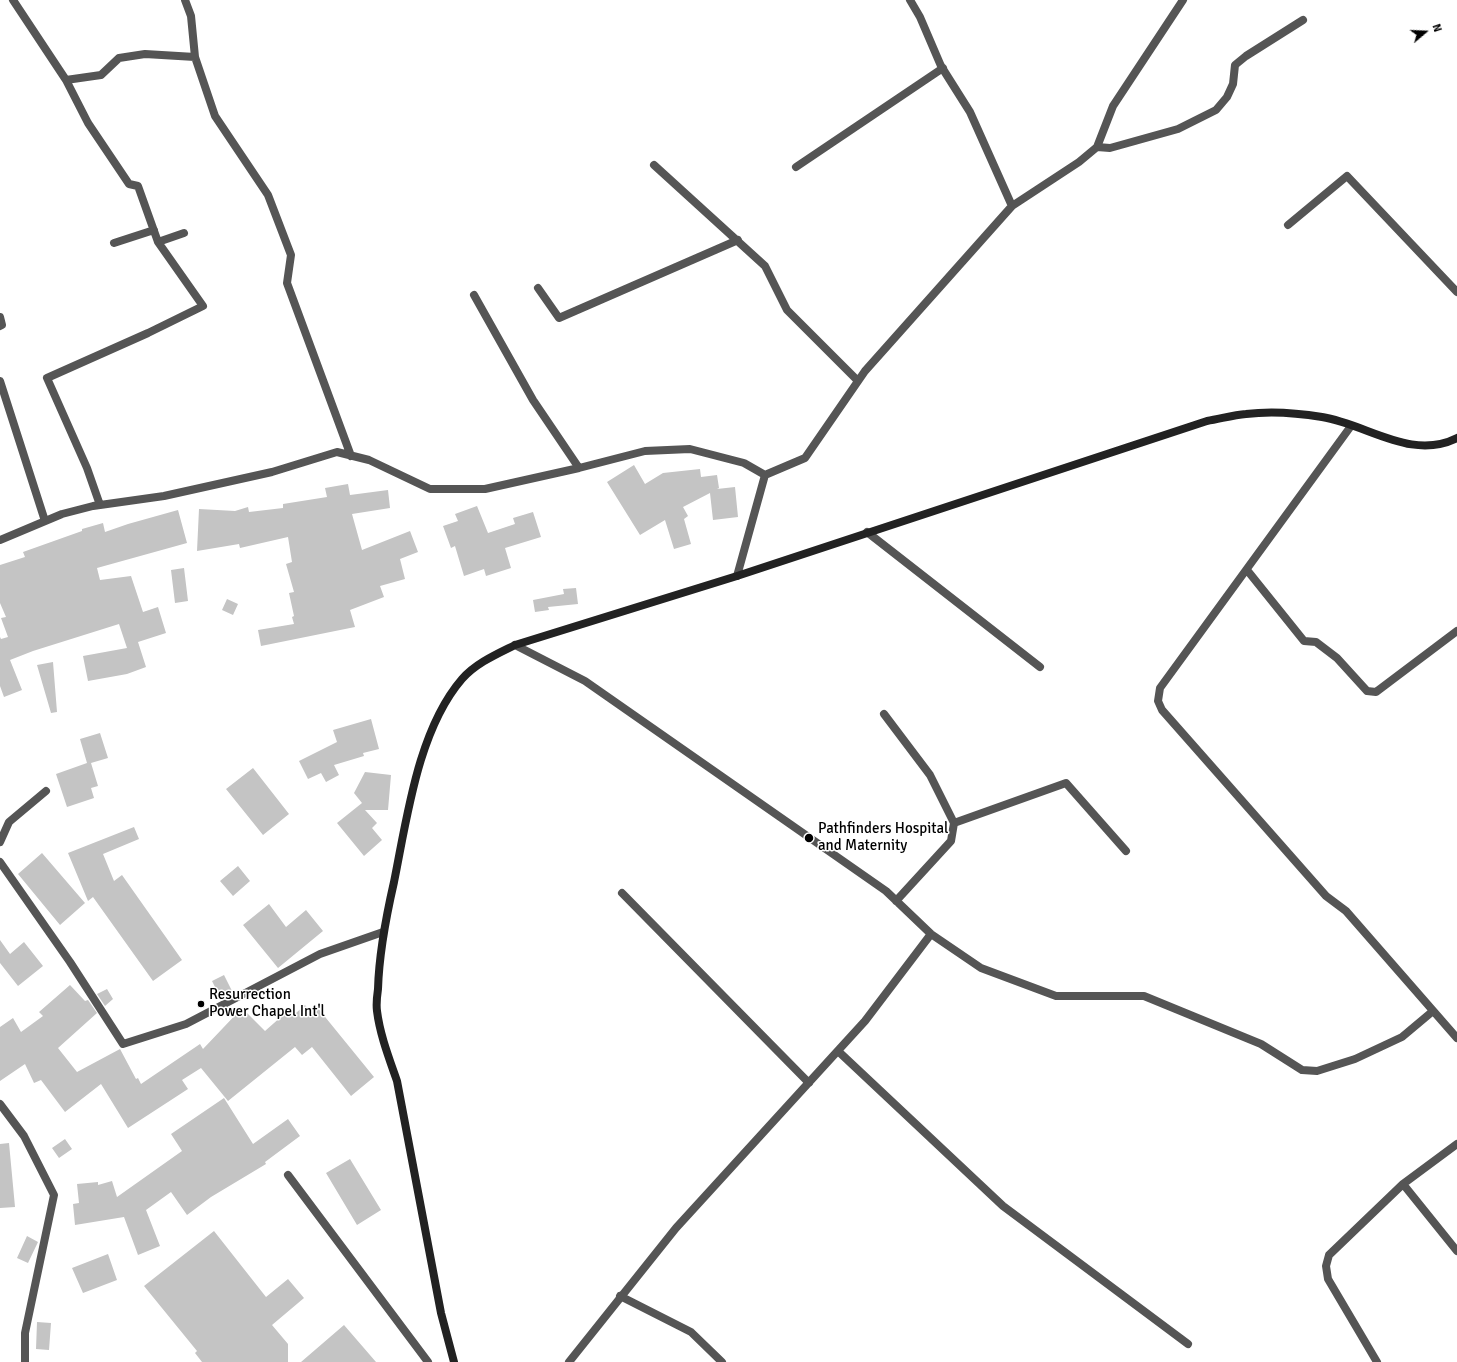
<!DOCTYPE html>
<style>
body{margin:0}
#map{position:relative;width:1457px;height:1362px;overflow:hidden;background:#fff;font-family:Signika,sans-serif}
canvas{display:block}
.north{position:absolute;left:1405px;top:12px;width:40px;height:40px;-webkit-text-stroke:3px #fff;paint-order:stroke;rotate:71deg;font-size:11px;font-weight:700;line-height:16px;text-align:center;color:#000}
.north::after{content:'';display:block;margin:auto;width:14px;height:18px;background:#000;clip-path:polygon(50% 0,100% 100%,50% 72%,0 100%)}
</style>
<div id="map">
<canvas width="1457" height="1362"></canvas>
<div class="north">N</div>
</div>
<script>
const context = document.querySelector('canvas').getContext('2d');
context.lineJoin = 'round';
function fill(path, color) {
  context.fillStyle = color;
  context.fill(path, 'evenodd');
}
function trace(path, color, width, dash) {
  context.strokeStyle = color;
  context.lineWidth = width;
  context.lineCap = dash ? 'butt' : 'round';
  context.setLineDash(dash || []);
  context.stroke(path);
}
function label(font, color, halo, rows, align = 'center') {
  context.font = font + ' Signika,sans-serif';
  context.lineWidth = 3;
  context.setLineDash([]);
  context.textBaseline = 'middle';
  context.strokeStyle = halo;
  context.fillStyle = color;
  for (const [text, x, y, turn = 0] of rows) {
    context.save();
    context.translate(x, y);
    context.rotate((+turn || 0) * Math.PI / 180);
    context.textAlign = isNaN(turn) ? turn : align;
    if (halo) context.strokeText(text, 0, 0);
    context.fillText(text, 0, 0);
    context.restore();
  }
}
fill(new Path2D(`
 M 634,465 L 645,484 L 663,473 L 700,469 L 701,477 L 717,475 L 719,488 L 717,489 L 735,487 L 738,517 L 713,520 L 710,493 L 683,507 L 688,516 L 684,519 L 691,544 L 674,549 L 665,520 L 640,535 L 607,482 Z
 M 348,484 L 350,495 L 388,490 L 390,508 L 352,514 L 362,550 L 410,531 L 418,552 L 400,559 L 405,579 L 380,586 L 384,597 L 350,610 L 355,627 L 261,646 L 258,630 L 294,624 L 292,617 L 294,616 L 289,593 L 294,592 L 286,564 L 292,562 L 288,537 L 240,548 L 239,544 L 197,551 L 199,509 L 235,511 L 248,507 L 249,512 L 283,508 L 283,504 L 327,497 L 325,488 Z
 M 477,506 L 488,533 L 515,524 L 513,518 L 533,512 L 541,537 L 505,548 L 511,568 L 486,576 L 484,569 L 464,576 L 455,546 L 451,548 L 443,526 L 458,521 L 455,514 Z
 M 178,510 L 187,543 L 97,568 L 100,580 L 131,576 L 143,612 L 158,607 L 166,633 L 138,642 L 146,667 L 127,674 L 88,681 L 83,656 L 127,648 L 119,624 L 33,651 L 10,660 L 22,690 L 4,697 L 0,686 L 0,637 L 1,639 L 8,637 L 1,618 L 6,617 L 0,603 L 0,565 L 25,557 L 23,552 L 82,531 L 82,529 L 103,523 L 105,532 L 128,524 Z
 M 184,568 L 188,601 L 175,603 L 171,570 Z
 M 576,588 L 578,604 L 548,607 L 549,610 L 535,612 L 533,600 L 564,594 L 563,589 Z
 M 227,599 L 238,604 L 233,615 L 222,610 Z
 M 53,662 L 57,712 L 51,713 L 37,665 Z
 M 371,719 L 379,749 L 363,753 L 364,756 L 334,765 L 339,775 L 326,782 L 321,773 L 308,779 L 299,761 L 337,742 L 333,730 Z
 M 100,733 L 108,758 L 91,763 L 98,786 L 91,788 L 94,798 L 67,807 L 56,774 L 87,763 L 80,739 Z
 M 253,768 L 289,814 L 263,835 L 226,789 Z
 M 365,772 L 391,775 L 388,810 L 365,810 L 377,823 L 372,828 L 382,840 L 364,856 L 337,823 L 362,803 L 354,793 Z
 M 134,827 L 139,839 L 103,854 L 114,881 L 122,875 L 182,960 L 153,981 L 93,897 L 88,901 L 68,853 Z
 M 42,853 L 85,903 L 60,925 L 18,874 Z
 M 238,866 L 250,881 L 233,896 L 220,881 Z
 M 269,904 L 286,927 L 306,910 L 323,931 L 278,968 L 243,925 Z
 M 0,940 L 10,954 L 24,942 L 43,966 L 18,986 L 0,963 Z
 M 224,975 L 233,993 L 221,999 L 212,981 Z
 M 70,985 L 85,1001 L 88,1000 L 97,1013 L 58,1048 L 77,1072 L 120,1049 L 136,1079 L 138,1078 L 141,1084 L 200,1044 L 203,1049 L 242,1008 L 265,1031 L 291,1008 L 296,1013 L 305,1005 L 311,1013 L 317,1007 L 374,1077 L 351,1096 L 312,1047 L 302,1055 L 295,1047 L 228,1101 L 201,1068 L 182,1080 L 188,1089 L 128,1128 L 101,1084 L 65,1112 L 41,1080 L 34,1083 L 25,1064 L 0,1081 L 0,1027 L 13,1018 L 21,1032 L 43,1016 L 39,1012 Z
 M 107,989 L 113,999 L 105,1006 L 97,994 Z
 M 224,1098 L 253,1144 L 288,1119 L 300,1136 L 265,1162 L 266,1164 L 211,1197 L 187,1215 L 171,1192 L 146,1210 L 160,1246 L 138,1255 L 124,1217 L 75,1225 L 73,1204 L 79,1203 L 77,1184 L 98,1182 L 98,1185 L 112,1181 L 117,1197 L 182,1151 L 171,1134 Z
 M 65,1139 L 72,1149 L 59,1158 L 52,1148 Z
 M 9,1143 L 15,1207 L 0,1208 L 0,1144 Z
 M 350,1159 L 381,1210 L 357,1225 L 326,1173 Z
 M 214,1231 L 266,1297 L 288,1279 L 304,1298 L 272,1325 L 288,1344 L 288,1362 L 202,1362 L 195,1353 L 197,1351 L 144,1286 Z
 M 27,1236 L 38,1242 L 28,1263 L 17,1258 Z
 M 108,1254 L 117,1280 L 83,1293 L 72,1268 Z
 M 37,1322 L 51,1323 L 49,1350 L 36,1349 Z
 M 344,1325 L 376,1362 L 301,1362 Z`), '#c4c4c4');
trace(new Path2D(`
 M 867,532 L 1040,667
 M 288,1175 L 428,1362`), '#555', 8);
trace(new Path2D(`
 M 13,0 L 66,80 L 101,75 L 119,58 L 145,54 L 195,57
 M 185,0 L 191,16 L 195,57 L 215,116 L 268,195 L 291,255 L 287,283 L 351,456
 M 66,80 L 88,123 L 129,184 L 138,186 L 158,242 L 184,233
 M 1097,147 L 1110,148 L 1178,129 L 1216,110 L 1227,97 L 1233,84 L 1235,65 L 1246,56 L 1303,20
 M 654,165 L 765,266 L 787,310 L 858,381
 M 796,167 L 943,68
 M 1012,206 L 1079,162 L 1097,147 L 1113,106 L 1183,0
 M 1288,225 L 1347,176 L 1457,292
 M 114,243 L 154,230
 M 538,288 L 559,318 L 738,240
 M 474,295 L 533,400 L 579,468
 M 0,317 L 2,325 L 0,326
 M 0,381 L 45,521
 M 1351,426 L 1160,688 L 1158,701 L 1162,710 L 1326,896 L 1346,911 L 1457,1038
 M 765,475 L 805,458 L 865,371 L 1012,206 L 970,112 L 941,66 L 920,17 L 910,0
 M 100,505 L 87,468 L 47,378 L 148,333 L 203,306 L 158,242
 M 0,540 L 62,514 L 93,506 L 164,496 L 272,472 L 337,452 L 369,460 L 430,489 L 485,489 L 579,468 L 645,451 L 690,449 L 744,463 L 765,475 L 737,576
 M 1247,570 L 1304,641 L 1316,642 L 1337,658 L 1367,691 L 1376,692 L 1457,631
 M 515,645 L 585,681 L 886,891 L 931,934 L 981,968 L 1056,996 L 1144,996 L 1261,1044 L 1302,1070 L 1317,1071 L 1355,1059 L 1402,1037 L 1433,1011
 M 884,714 L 930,775 L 954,823 L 951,841 L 896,901
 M 954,823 L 1066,783 L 1126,851
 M 0,842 L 9,822 L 46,791
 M 0,862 L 70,962 L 123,1044 L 186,1024 L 320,954 L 383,932
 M 622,893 L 809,1083
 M 838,1051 L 1003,1206 L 1188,1344
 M 0,1104 L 24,1136 L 54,1195 L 25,1333 L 25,1362
 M 1457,1144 L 1403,1184 L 1457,1251
 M 620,1296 L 691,1332 L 722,1362
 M 569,1362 L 676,1228 L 865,1021 L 931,934
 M 1377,1362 L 1328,1279 L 1326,1266 L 1329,1255 L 1403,1184`), '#555', 8);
trace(new Path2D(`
 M 454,1362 L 441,1313 L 397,1081 C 389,1058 380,1035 377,1011 C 376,1004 377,996 378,989 C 379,953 386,917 394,882 C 407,818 418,730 462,679 C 476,663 497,654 515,645 L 737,576 L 1207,421 C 1220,419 1233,415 1246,414 C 1269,411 1298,413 1322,417 C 1367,424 1411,461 1457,438`), '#222', 8);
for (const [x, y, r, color] of [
 [809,838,5,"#000"],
 [201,1004,4,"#000"]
]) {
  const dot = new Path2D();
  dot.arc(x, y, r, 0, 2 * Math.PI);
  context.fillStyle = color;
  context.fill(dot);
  trace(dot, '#fff', 1.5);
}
label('15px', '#000', '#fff', [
 ["Pathfinders Hospital",818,829],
 ["and Maternity",818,846],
 ["Resurrection",209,995],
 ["Power Chapel Int'l",209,1012]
], 'left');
</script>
